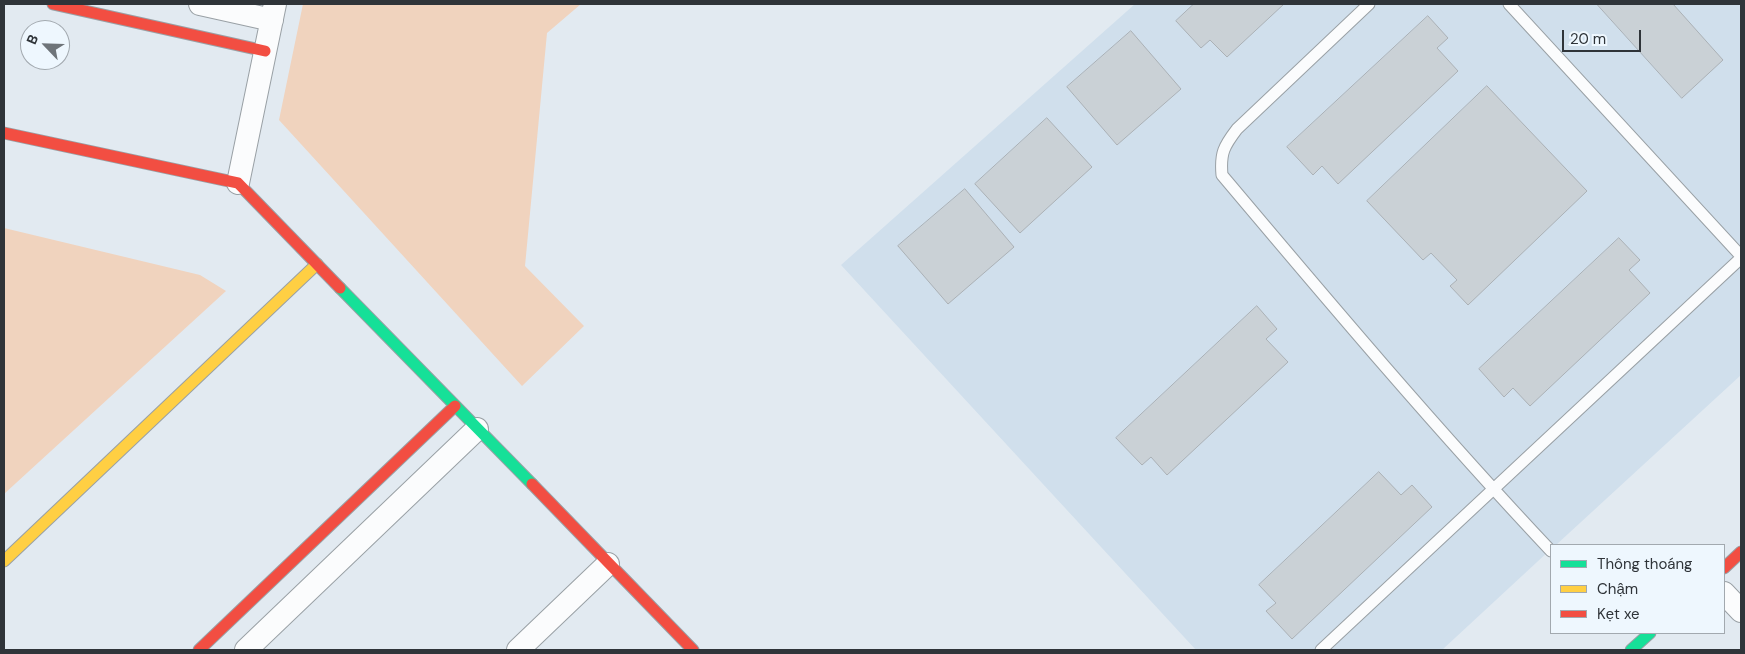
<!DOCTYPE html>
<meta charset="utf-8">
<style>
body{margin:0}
#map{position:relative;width:1745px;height:654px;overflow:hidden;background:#e2eaf1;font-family:"DM Sans",sans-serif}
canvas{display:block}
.frame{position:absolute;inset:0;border:5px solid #2f3439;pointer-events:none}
.legend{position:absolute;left:1550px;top:544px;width:175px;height:90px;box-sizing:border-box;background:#eef7fe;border:1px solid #a2a9af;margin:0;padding:6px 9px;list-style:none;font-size:15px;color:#2f3439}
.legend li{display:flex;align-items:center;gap:10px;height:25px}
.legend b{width:25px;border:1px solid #a2a9af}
.north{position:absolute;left:20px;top:20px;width:50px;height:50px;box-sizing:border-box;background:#eef7fe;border:1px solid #a2a9af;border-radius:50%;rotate:294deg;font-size:14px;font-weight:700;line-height:20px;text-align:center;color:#2f3439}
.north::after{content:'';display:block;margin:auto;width:18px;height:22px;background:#6e7479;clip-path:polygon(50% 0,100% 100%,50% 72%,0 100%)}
.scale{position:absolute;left:1562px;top:30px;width:79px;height:22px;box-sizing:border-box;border:2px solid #2f3439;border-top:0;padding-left:6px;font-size:15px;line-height:18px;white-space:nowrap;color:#2f3439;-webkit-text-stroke:4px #eef7fe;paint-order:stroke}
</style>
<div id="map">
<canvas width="1745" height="654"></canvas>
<div class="frame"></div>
<ul class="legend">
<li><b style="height:6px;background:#16e098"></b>Thông thoáng</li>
<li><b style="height:6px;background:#ffcf43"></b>Chậm</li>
<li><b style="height:6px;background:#f24e42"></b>Kẹt xe</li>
</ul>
<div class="north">B</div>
<div class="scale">20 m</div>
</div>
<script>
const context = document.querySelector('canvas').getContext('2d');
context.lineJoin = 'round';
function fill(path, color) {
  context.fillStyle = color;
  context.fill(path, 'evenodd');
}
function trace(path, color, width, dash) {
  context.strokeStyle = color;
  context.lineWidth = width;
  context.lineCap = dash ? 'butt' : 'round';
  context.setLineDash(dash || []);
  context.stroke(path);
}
fill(new Path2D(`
 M 1135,4 L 1741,4 L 1741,375 L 1556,545 L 1551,545 L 1550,550 L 1442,650 L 1196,650 L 841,265 Z`), '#d0dfec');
fill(new Path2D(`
 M 303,4 L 581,4 L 547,33 L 525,266 L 584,326 L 522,386 L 279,120 Z
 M 4,228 L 200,275 L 226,291 L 4,494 Z`), '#f0d3be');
const building = new Path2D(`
 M 1194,4 L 1284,4 L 1227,57 L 1210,40 L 1201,48 L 1176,21 Z
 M 1597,4 L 1673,4 L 1723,60 L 1682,98 Z
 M 1428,16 L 1448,38 L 1437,48 L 1458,71 L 1338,184 L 1322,166 L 1313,175 L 1287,147 Z
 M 1131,31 L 1181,89 L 1117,145 L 1067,87 Z
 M 1487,86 L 1587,191 L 1468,305 L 1450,286 L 1457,280 L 1431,253 L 1423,260 L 1367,201 Z
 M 1047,118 L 1092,167 L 1020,233 L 975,184 Z
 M 965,189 L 1014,247 L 948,304 L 898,246 Z
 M 1619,238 L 1640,260 L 1629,270 L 1650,293 L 1530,406 L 1513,388 L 1504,397 L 1479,369 Z
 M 1257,306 L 1277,329 L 1266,339 L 1288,362 L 1167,475 L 1151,457 L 1142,465 L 1116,438 Z
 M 1379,472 L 1401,495 L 1412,485 L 1432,507 L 1292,639 L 1266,611 L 1276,603 L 1259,585 Z`);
fill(building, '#cad1d6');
trace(building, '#abb1b6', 1);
const lane = new Path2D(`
 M 1369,4 L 1237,129 C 1224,146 1220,153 1222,175 C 1329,302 1437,430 1551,551
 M 1509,4 L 1741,256
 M 1321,650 L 1741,258`);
const street = new Path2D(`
 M 200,4 L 272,20
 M 238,183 L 275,4
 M 1724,593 L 1741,611
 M 246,650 L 477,429
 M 518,650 L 608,564`);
const fast = new Path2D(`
 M 340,288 L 532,484
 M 1631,650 L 1650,633`);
const slow = new Path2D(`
 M 4,561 L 317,264`);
const jam = new Path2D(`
 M 53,4 L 265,51
 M 4,133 L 238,183 L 340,288
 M 532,484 L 693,650
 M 1724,568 L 1741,552
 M 199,650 L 455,406`);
trace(lane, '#99a0a5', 13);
trace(street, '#99a0a5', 24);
trace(fast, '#99a0a5', 13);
trace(slow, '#99a0a5', 13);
trace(jam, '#99a0a5', 13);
trace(lane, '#fbfcfd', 11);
trace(street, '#fbfcfd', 22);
trace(fast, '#16e098', 11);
trace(slow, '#ffcf43', 11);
trace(jam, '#f24e42', 11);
</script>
